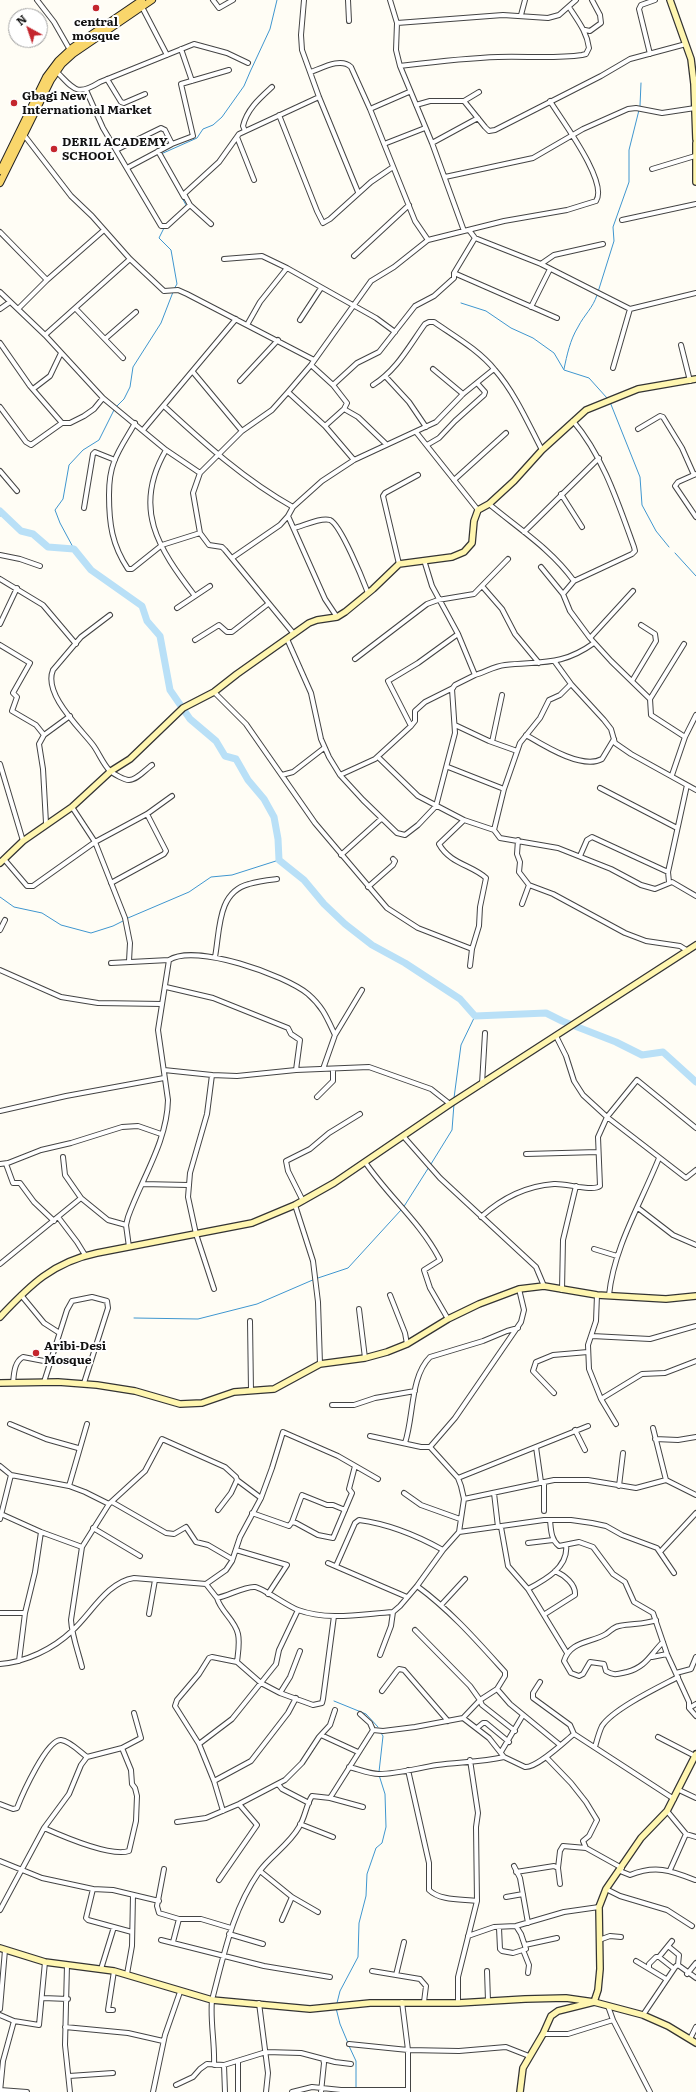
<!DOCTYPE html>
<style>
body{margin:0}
#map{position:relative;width:696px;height:2092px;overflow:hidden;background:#fffdf5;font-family:Literata,serif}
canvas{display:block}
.north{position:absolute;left:8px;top:8px;width:40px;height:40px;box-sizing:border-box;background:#fff;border:1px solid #a0a0a0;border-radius:50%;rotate:320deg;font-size:11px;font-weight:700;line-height:16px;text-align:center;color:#111}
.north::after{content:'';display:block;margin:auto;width:14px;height:18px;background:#c4262e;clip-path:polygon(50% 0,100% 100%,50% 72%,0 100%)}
</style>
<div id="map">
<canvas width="696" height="2092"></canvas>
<div class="north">N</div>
</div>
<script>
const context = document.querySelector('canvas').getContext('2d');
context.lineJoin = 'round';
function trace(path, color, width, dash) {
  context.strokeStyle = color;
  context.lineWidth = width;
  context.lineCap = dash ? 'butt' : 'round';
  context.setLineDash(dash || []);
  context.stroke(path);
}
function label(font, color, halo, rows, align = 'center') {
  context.font = font + ' Literata,serif';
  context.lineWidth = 4;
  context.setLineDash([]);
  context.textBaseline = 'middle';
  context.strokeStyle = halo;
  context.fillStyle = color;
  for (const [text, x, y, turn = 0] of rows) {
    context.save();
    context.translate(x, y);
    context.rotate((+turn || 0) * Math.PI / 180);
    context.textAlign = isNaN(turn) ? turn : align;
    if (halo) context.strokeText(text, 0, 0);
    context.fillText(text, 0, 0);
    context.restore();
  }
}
trace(new Path2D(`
 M 640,106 L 641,83
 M 161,154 L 197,138 L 203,129 L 213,125 L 222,117 L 244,86 L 250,72 L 270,29 L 277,0
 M 172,180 L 186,205
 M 164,228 L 159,238 L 171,250 L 177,284 L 174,289
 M 598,292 L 614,241 L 613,227 L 629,182 L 629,150 L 639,110
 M 461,303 L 486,311 L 511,328 L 533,338 L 554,353 L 564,370 L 589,378 L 607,398
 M 564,369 C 567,355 570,340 578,327 C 584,315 593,308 597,295
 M 610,402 L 640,477 L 642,505 L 656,531 L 669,547
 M 116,407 L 124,399 L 130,387 L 133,367 L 161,323 L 173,292
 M 0,516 L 3,515
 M 74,549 L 60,523 L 55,510 L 63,499 L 69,465 L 83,450 L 99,440 L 114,410
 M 675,553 L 696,576
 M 0,897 L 14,907 L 42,913 L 61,925 L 91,933 L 113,926 L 125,920
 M 128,918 L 189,892 L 211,877 L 232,875 L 279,860
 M 454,1098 L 461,1045 L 475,1016
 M 431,1164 L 452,1130 L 454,1104
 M 403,1208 L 429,1167
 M 318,1278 L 348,1268 L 401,1210
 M 134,1318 L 198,1319 L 257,1304 L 315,1279
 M 334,1701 L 366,1714 L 378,1727
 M 379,1772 L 383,1736 L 381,1733
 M 337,2003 L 340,1991 L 358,1957 L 359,1923 L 366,1896 L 367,1874 L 376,1848 L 382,1843 L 386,1827 L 385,1794 L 379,1775
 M 336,2008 L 340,2024 L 348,2043
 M 349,2046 L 356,2061 L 356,2087`), '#3f96cf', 1);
trace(new Path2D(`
 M 0,511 L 21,531 L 33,534 L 48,547 L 74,549 L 91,570 L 142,606 L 147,621 L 160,636 L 170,690 L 190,719 L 216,741 L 225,756 L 236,759 L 248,780 L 264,799 L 274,817 L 278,839 L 279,860 L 304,880 L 324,904 L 345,924 L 372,945 L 405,963 L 460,999 L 475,1016 L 546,1013 L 562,1021 L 616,1042 L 642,1055 L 663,1052 L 696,1082`), '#b9e0f7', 7);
const street = new Path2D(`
 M 37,0 L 54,22 L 70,50
 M 213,0 L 219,8 L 233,0
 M 304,0 L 301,35 L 302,50 L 319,97 L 358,192
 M 348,0 L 349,21
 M 390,0 L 397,23 L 396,50 L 400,66 L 432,143 L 464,231
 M 142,7 L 167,55
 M 521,15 L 525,0
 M 397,23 L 503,15 L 548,18 L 559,15 L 576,0
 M 585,30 L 590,31 L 601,23 L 600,15 L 592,0
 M 181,49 L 192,81
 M 650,54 L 639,9 L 641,5 L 655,0
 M 400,66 C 433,62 465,58 498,57 C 526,56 554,59 582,55 L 586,54 L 589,48 C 587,32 578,21 569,7
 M 56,71 C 74,89 76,97 100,82 L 194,44 L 227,53 L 248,63
 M 311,72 C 322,68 341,57 351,67 L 370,109 L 415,221 L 428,240
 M 107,79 L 121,102 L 124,103 L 145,94
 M 86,90 L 103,128 L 161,226 L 167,226 L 190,205
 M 464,101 L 485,127 L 489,131 L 495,130 L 601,76 L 630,59 L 686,44
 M 416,105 L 430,101 L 464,101 L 479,92
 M 370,109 L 409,92
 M 279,115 L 317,211 L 323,223 L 330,219 L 371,182 L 393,167
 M 245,131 L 243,126 C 247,109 260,98 272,87
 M 24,135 L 71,196 L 92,216 L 130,259 L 164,291 L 178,290 L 187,294 L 314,360
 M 237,137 L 254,180
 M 432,143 L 478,118
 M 384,144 L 425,128
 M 116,150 L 161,128 L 165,130 L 172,144 L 193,136 L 181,84 L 229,70
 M 158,151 L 184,197
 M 127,168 L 172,144
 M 652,169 L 695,156
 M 445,177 L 533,158 L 583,129 L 628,109 L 636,108 L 662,113 L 695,108
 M 622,220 L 696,204
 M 211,224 L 190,205 L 184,194 L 219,162 L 239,134 L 319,97
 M 469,230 L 475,238 L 541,264 L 630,309 L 696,293
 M 0,232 L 47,280
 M 354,256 L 409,205
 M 224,259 L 262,256 L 287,268
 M 541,264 L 554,255 L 603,244
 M 454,273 L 557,318
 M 0,292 L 45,335 L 103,398 L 166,450 L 200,473
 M 531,307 L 550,269
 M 0,309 L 10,302
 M 18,309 L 47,280 L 104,230
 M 76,309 L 123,358
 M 300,320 L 321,288
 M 247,325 L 260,302 L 287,268 L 376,318 L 395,332
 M 45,335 L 130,259
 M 105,339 L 136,312
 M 0,343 L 30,386 L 62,423
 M 681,345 L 690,381
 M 311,365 L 333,385 L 347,403 L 344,409 L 325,426
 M 613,368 L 630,309
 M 433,369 L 463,394
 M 193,372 L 242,431
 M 386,377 L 409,402 L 426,427
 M 240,381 L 278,340
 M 333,385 L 357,363 L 379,352 L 415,306 L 434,296 L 454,278 L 454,273 L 475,238
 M 373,385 C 397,370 409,346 425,324 L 429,322 L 434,322 C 454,336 479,350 495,370 C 515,393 528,423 542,450
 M 33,389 L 50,376 L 61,353
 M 288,392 L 325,426 L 354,460
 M 0,407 L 26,442 L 31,445 L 62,423 L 70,423 L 84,416 L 94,409 L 103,398
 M 165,407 C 205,444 245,480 293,507
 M 344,409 L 358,417 L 386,444
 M 135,423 C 128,436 119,448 114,462 C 110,472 109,484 109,495 C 109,524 112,545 128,569 L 132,569 L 162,545 L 200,533
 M 638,429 L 660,416 L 663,417 L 682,448 L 694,475
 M 143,430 L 236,319
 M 416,432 L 478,510
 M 427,445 L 439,438 L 455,421 L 484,395 L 485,392 L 477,383
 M 166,450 C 132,508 158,548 195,596
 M 0,471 L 17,491
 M 696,474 L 678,482 L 675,486 L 696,517
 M 454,480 L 506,433
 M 561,494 L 582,527
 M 489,504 C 519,529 551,549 574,581 L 632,554 L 635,551 L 634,547 C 618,503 603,456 573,421
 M 84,508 L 93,454 L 95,452 L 115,460
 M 288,516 L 325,599 L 337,617
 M 294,528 C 303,526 321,517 330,520 C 341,525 363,580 368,593
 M 524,532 L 599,458
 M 0,555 L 20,559 L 40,566
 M 232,558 L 280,525 L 288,516 L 293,507 L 322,481 L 354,460 L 436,422 L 463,394 L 494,369
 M 399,564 L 383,496 L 385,493 L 418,475
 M 541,567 L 563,594 L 570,611 L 590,638 L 611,661 L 650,699 L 651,715 L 685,737
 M 0,579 L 43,605 L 76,644
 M 482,586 L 502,609 L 515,634 L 539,663
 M 563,594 L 574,581
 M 177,608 L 210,586
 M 110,615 L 81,637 L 53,670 C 43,694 80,728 93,745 C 99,753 103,764 110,771 C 114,774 124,780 129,780 C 137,780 146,769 152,765
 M 0,624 L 17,588
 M 294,634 L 225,550 L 222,547 L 209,545 L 200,533 L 193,493 L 200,473 L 242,431 L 272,410 L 288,392 L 311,365 L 371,281 L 394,267 L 428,240 L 504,221 L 567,210 L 596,201 C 609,182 560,118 550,101
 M 590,638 L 633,591
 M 287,639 L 311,693 L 321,739 L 329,757 L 340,775 L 363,800 L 397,833 L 405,835 L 418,825 L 436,806 L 455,733 L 452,689 L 455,685 L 475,675 L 458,634 L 432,586 L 424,560
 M 195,640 L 219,625 L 227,632 L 232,632 L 268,604
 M 0,645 L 30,663 L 13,693 L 17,697 L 12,711 L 36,725 L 44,735
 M 355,659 L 427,604 L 438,600 L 474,594 L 508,559
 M 555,662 L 571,684 L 604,720 L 611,729 L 615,743 L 631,754 L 696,790
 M 475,675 C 485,672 495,666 505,665 C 542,661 562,666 594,643
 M 632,681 L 656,641 L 655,634 L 641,625
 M 214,692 L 246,724 L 315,823 L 387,908 L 418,928 L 472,949
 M 650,699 L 684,644
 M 455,725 L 489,741 L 517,751
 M 411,726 L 388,681 L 418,663 L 458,634
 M 526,735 C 543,745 582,770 602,759 L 614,739
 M 492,742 L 502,695
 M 378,757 L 418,796 L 464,820 L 494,830 L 500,838 L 558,848 L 611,869 L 641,885 L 655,889 L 672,882 L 696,896
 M 0,764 L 23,841
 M 448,767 L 504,789
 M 282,775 L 293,772 L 324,748
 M 340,775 L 375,759 L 411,726 L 415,721 L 415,711 L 425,702 L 453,688
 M 672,775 L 685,737 L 696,715
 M 600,788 L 677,828
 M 72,807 L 95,842 L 125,918 L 130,943 L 129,961
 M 464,820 L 439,844 C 450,864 472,865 486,878 L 480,907 L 479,926 L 472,949 L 470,966
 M 46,823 L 43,769 L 39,744 L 44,735 L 70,716
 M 494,830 L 504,789 L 520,743 L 540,718 L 549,700 L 560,695 L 571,684
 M 518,840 L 517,854 L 520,862 L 519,872 L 529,885 L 553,894 L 625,933 L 646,941 L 680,946 L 688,951
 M 341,855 L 381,819
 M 580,856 L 587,840 L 592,837 L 668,872
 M 4,859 L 27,886 L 33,886 L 95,842 L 147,814 L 172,796
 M 669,882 L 668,872 L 687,785
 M 111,883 L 164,854 L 166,851 L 147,814
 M 368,887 L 393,865 L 395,861 L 393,859
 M 522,904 L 529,885
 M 0,930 L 5,920
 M 215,957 C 220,931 217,892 249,884 C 258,881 268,880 277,879
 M 111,963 L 169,960 C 195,943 285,975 308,994 C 323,1007 327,1018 335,1035
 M 0,970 L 61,997 L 98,1003 L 162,1004
 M 166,987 L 213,998 L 288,1028 L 291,1034 L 300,1040 L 296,1070
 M 556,1036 L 566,1056 L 574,1081 L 583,1095 L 607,1117 L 686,1178 L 696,1170
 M 323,1069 L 335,1035 L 362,990
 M 164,1070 L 212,1075 L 237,1076 L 296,1070 L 369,1067 L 431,1089 L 450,1104
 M 212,1075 L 207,1114 L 190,1173 L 188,1197 L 196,1234 L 214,1289
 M 482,1084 L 485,1033
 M 317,1097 L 333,1081 L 333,1069
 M 0,1111 L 66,1096 L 164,1078
 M 404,1137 L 440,1178 L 536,1267 L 544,1286
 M 526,1154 L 598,1152
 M 63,1157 L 65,1175 L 81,1198
 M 365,1162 C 388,1196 420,1222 439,1258 L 440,1260 L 424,1270 L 430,1288 L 448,1319
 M 0,1164 L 8,1163 L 41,1150 L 71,1143 L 122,1127 L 138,1126 L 161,1134
 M 6,1164 L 13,1183 L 20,1183 L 34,1202 L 54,1221
 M 142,1184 L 188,1185
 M 303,1201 L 288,1171 L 286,1161 L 310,1149 L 329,1133 L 360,1114
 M 295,1205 L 313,1261 L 318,1302 L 320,1364
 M 638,1208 L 673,1235 L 696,1245
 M 58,1217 L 77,1242 L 85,1255
 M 481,1217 C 502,1198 526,1186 554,1184 C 565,1183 593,1192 600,1186 L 598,1137 L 607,1117 L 637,1080 L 696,1128
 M 129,1247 L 126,1225 L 128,1217 C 142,1178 167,1142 168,1100 L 158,1030 L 169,960
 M 594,1249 L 617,1256
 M 0,1264 L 81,1198 L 108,1220 L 126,1225
 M 562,1290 L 563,1240 L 576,1186
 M 21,1295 L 44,1323 L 58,1332
 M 390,1295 L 405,1333 L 407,1344
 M 597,1295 L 596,1321 L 588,1345 L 589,1369 L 601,1399 L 616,1424
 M 609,1295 C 614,1247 641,1203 659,1158
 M 359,1309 L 365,1358
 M 250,1321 L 251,1391
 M 592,1336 L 650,1339 L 696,1326
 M 44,1382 L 67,1310 L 72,1301 L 92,1297 L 107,1301 L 108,1308 L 84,1383
 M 13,1383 C 14,1374 14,1362 23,1357 L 49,1362
 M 554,1393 L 533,1371 L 536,1362 L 553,1355 L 588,1352
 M 601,1399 L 642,1374 L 665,1373 L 696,1361
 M 332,1405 L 354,1405 L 375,1398 L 415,1391
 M 10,1424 L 46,1439 L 78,1448
 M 653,1428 L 666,1480
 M 575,1430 L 585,1450
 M 655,1439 L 678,1440 L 696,1437
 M 405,1443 C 414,1416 410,1377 430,1357 L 483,1341 L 507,1331 L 518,1328
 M 430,1447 L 455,1418 L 521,1322 L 524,1310 L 519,1289
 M 536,1447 L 541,1482
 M 0,1466 L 11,1475 L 69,1486 L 85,1492 L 109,1504
 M 458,1478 L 588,1426
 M 69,1486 L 87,1424
 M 619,1486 L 623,1453
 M 404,1493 L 421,1505 L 460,1519
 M 494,1493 L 498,1527
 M 464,1499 L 554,1480 L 588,1480 L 636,1488 L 666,1480 L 696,1495
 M 112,1502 L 166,1533 L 174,1534 L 186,1527 L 196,1542 L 208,1545 L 232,1559
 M 218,1510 L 231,1493 L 237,1480
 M 544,1511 L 544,1482
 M 252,1513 L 289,1526 L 292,1522 L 296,1523 L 318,1535 L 333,1538 L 352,1493 L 349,1489 L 355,1466
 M 1,1514 L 41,1532 L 82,1547
 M 0,1519 L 11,1475
 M 550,1520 C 551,1530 551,1540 559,1546 L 579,1542 L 593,1547 L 613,1574 L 625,1582 L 634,1602 L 653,1613 L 667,1654 L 689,1702 L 689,1708 L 696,1716
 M 292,1522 L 302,1495 L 327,1505 L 333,1505 L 345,1510
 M 501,1527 L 508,1566 L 528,1589 L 567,1653
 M 93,1528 L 140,1556
 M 459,1532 L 544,1520 L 571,1520 L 592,1523 L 606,1526 L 622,1535 L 657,1548 L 674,1573
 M 528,1543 L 553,1540
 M 236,1550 L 287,1565 L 268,1594
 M 660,1552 L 696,1513
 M 328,1563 L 407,1597
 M 336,1566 L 355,1523 L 359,1520 C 389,1524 416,1535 443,1550
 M 206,1584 L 226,1570 L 232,1561 L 240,1537 L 261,1498 L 272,1468 L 283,1432 L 338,1456 L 378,1479
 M 528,1589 C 545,1580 569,1567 566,1545
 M 217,1598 C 221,1612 235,1620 238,1634 C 240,1643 238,1653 237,1662
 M 442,1604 L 465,1579
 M 0,1613 L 25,1613
 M 149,1614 L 155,1580
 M 545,1614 L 575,1595 C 576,1584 564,1575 555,1571
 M 656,1620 C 644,1625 632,1623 619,1626 C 613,1627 611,1631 606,1634 C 591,1643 570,1641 564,1661 L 571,1673 L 579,1676 L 583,1674 L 590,1662 L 604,1664 L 606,1671 C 614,1676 618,1674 627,1672 C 646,1667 650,1655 663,1642
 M 415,1630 L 470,1686 L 480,1700 L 482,1705 L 515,1731
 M 380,1655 L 391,1626 L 393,1612
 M 652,1657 L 667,1654
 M 19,1661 L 25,1613 L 35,1572 L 41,1532
 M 0,1664 C 26,1662 53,1649 72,1631 C 91,1614 107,1582 134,1578 L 206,1584 L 217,1598 C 228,1596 245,1586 255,1587 C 263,1588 287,1606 298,1610 C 328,1621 362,1614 393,1612 L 400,1606 L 417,1586 L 443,1550 L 459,1532 L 464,1499 L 461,1486 L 458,1478 L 430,1447 L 421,1447 L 370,1436
 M 82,1667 C 78,1651 72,1636 71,1620 L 82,1547 L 109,1504 L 145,1471 L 162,1439 L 225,1467 L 236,1477 L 237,1480 L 261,1498
 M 676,1673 L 691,1669 L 696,1657
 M 540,1682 L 533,1693 L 533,1698 L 570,1725 L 574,1734 L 674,1799
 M 497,1689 L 510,1704 L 560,1745
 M 382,1691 L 397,1671 L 399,1669 L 404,1670 L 448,1721
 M 280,1693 L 290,1677 L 300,1651
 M 689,1708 L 696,1704
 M 360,1714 L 370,1723 L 373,1730
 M 463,1718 L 489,1738 L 504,1757 L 525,1767 C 537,1768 564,1742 574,1734
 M 477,1728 L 483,1723 L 486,1723 L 509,1742
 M 373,1730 L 383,1731 L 415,1727 L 463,1718 L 480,1700 L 497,1689 L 505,1676 L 505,1672 C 477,1641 451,1611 417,1586
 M 321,1735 L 358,1752
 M 658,1737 L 695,1756
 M 199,1744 L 232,1719 L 276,1664 L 279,1650 L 298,1610
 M 595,1747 C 597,1740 599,1732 602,1726 C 613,1709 659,1687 678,1677
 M 501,1752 L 523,1715
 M 546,1757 L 571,1783 L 586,1802 L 597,1820 L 589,1836 L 583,1841 L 586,1848
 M 349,1767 C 358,1769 369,1774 379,1774 C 398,1774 418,1768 437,1765 C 459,1762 482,1762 504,1757
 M 408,1770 L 429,1863 L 429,1890 C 440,1901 463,1899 477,1901
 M 214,1781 L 251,1761 L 288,1713 L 296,1698
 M 278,1784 L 282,1789 L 309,1803
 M 679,1790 L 696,1798
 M 330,1798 L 373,1730
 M 0,1804 L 13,1809 L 17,1808 C 22,1795 47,1739 61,1740 C 70,1741 80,1752 87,1757
 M 223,1811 L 214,1781 L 199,1744 L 175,1706 L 177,1700 L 199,1674 L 209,1658 L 212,1657 L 237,1662 L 261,1683 L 280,1693 L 313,1705 L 322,1703 L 323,1699 L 334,1616
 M 667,1811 L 686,1834 L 696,1837
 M 177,1822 L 206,1818 L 239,1804 L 285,1780 L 302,1763 L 319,1737 L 330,1725 L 335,1710
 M 300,1824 L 333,1837
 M 44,1828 C 62,1836 111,1857 129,1851 L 136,1821 L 137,1796 L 135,1788 L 132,1784 L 131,1770 L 122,1748
 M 0,1861 L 42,1878 L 93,1889 L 113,1890 L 159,1901
 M 514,1866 L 520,1878 L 528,1923
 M 558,1868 L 560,1851 L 563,1846 L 586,1848 L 622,1868
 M 164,1869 L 157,1906 L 159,1913 L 179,1919 L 201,1919 L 231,1928
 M 670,1870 L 686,1834
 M 260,1871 L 292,1897 L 318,1912
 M 620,1871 L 630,1875 C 655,1865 670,1870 695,1880
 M 516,1872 L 554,1866 L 558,1868 L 560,1884
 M 219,1880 L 257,1825 L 239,1804
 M 93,1889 L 86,1918 L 88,1920 L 132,1932
 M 606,1889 L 620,1896 L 667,1910 L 692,1926
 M 506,1897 L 523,1894
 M 0,1910 L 44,1828 L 69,1794 L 81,1765 L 87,1757 L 122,1748 L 141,1738 L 134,1713
 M 282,1920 L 292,1897
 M 499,1928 L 500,1949 L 502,1951 L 513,1953 L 526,1949 L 521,1934 L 516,1926
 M 229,1934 L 263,1944
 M 468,1936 L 494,1927 L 516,1926 L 564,1912 L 599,1907
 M 161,1940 L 264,1966 L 330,1977
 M 599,1940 L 610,1936 L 621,1937
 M 173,1942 L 179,1919
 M 525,1945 L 557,1938
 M 668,1946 L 679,1955 L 678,1965
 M 523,1950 L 529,1965 L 528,1973
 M 659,1957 L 673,1968
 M 636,1961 L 666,1979
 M 67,1965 L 65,2045 L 70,2092
 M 649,1968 L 649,1964 L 656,1957 L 659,1957 L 672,1941
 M 101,1969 L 114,1927
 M 372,1971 L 420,1979 L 426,1986 L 424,2002
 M 487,1971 L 488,2001
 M 127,1974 L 132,1946 L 133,1895
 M 687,1974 L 696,1963
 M 396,1975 L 404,1942
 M 43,1998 L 68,1999
 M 402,2002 L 408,2050 L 408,2092
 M 259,2003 L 268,2073 L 266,2092
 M 458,2003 L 458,1977 L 477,1901 L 476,1827 L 478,1813 L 470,1760
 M 608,2006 L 613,2020 L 650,2092
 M 0,2009 L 5,1950
 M 113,2010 L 108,2010 L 114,1971
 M 0,2015 L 14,2021 L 39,2025 L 45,1962
 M 643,2015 L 676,1966 L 678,1965 L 696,1978
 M 65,2027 L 128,2033 L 163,2041
 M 543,2034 L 568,2034 L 613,2020
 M 690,2039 L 696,2027
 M 349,2044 L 408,2050 L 459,2051 L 506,2047 L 529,2056
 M 238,2061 L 238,2092
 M 214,2065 C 215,2043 210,2022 212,2000 C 224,1955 232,1911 259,1872 C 270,1856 289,1845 299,1827 C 305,1818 306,1805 312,1796 L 330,1798 L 363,1807
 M 224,2065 L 225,2092
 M 69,2076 L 113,2073
 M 176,2085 L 193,2077 L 200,2069 L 207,2064 L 224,2065 L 266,2052 L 301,2053 L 335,2062 L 351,2064
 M 0,2090 L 27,2092
 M 0,2092 L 3,2061 L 14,2021
 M 153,2092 L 165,2035 L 180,1992
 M 292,2092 L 312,2087 L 341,2090 L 408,2090
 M 321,2092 L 324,2063 L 323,2059`);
const secondary = new Path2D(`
 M 670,0 L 691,59 L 694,84 L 696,139
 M 696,143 L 696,182
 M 0,863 L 23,841 L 72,807 L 111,771 L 130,759 L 183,708 L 214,692 L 237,674 L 309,623 L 317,620 L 337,617 L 345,612 L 373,589 L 399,564 L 452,557 L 464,552 L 472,543 L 474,521 L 478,510 L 489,504 L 514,481 L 542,450 L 586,410 L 638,389 L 696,379
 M 0,1317 C 30,1285 53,1262 97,1253 L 252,1223 L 295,1205 L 334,1183 L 450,1104 L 696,945
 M 0,1383 L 58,1382 L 97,1385 L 135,1391 L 180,1404 L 202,1403 L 234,1392 L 274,1389 L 320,1364 L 365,1358 L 387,1352 L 407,1344 L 448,1319 L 479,1304 L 519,1289 L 544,1286 L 597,1295 L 666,1299 L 696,1296
 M 0,1948 L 45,1962 L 114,1971 L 212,2000 L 310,2009 L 370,2003 L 458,2003 L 525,1999 L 566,1998 L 594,2002 L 643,2015 L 668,2026 L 696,2043
 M 520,2092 L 523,2068 L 543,2034 L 551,2016 L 558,2011 L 594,2002 L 598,1990 L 600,1969 L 599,1907 L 606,1889 L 641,1838 L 667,1811 L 696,1754`);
const primary = new Path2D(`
 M 0,171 L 46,77 L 58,61 L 73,47 L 142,0
 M 0,183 L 51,80 L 62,64 L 73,54 L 152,0`);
trace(street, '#444', 6);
trace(secondary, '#333', 8);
trace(primary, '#222', 8);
trace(street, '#fff', 4);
trace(secondary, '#fff6b0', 5.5);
trace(primary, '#f9d66b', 6);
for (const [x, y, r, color] of [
 [96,8,4,"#c4262e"],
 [14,103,4,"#c4262e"],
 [54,149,4,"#c4262e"],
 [36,1353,4,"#c4262e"]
]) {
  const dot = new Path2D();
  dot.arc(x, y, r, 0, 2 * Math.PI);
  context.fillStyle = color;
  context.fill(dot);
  trace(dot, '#fff', 1.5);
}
label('bold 12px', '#111', '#fff', [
 ["central",96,22,"center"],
 ["mosque",96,36,"center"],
 ["Gbagi New",22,96],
 ["International Market",22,110],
 ["DERIL ACADEMY",62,142],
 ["SCHOOL",62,156],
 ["Aribi-Desi",44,1346],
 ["Mosque",44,1360]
], 'left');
</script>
